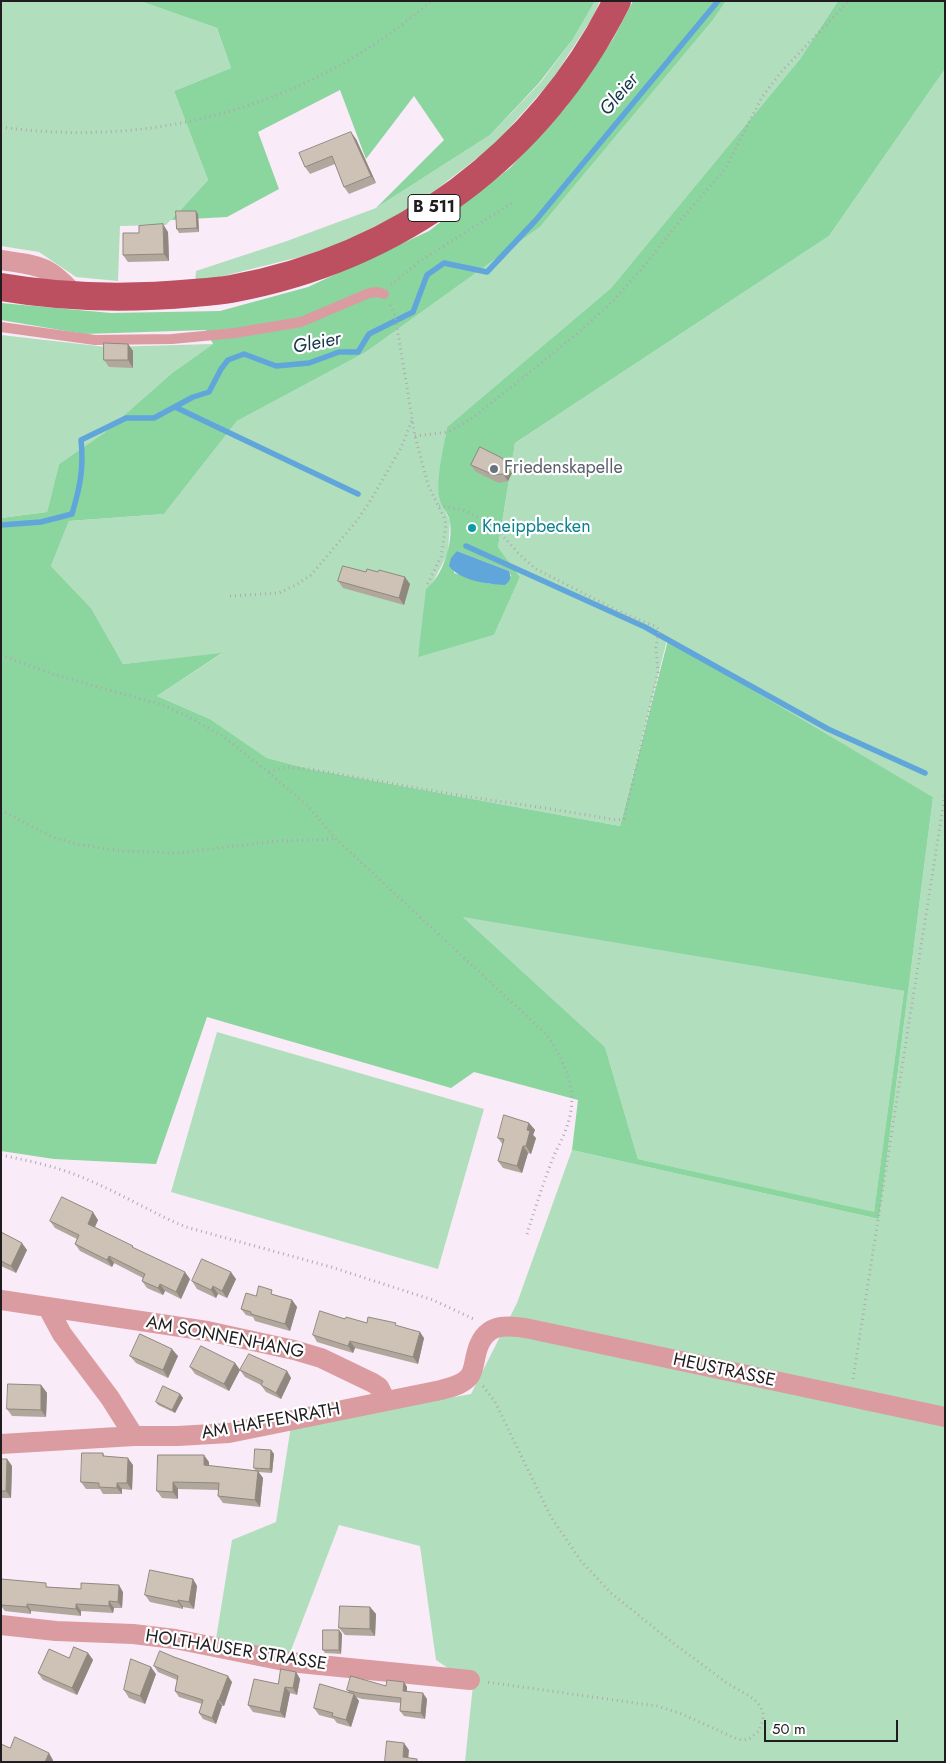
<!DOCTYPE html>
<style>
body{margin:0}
#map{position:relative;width:946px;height:1763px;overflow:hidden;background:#f9ebf7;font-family:Jost,sans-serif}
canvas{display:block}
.frame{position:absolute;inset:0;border:2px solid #201c20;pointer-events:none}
.scale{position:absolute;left:764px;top:1720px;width:134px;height:22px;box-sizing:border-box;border:2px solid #201c20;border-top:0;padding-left:6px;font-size:15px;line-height:18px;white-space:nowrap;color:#201c20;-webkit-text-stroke:4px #fff;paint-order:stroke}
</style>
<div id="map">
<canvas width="946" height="1763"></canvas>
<div class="frame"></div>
<div class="scale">50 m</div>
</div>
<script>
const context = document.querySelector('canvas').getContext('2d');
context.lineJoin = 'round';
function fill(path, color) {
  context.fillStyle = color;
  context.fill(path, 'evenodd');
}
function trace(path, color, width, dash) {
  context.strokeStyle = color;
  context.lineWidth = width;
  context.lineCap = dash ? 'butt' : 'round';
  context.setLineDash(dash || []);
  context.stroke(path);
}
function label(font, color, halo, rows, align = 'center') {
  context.font = font + ' Jost,sans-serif';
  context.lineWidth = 4.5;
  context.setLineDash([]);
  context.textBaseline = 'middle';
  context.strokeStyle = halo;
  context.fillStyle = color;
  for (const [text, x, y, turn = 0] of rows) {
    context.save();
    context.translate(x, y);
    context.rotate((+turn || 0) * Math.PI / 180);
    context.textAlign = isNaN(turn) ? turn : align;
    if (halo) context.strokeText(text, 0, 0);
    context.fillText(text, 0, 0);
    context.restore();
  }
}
fill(new Path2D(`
 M 1,1 L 140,1 L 217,28 L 231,68 L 174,91 L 208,180 L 166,225 L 120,226 L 118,281 L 76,277 L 39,252 L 1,246 Z
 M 595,1 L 600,1 L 593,17 L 552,80 L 494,145 L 415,206 L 328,250 L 195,283 L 196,271 L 287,241 L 376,208 L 490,135 L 540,83 L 573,39 Z
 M 726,1 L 838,1 L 800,59 L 611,288 L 447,427 L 439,478 L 439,498 L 450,521 L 448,553 L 432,584 L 418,656 L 494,635 L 520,577 L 498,547 L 515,443 L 829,236 L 945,69 L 945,1762 L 465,1762 L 473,1685 L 436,1660 L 420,1546 L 339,1525 L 290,1653 L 216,1639 L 232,1540 L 276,1522 L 291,1426 L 471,1394 L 517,1303 L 572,1150 L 879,1219 L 933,797 L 667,640 L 620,826 L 309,769 L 267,758 L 210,719 L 157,696 L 221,654 L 123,664 L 91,608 L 51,566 L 69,521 L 164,514 L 237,421 L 366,352 L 540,227 L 713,20 Z
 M 1,335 L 107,347 L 213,344 L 172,373 L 104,433 L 59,464 L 47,512 L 1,518 Z
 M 462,916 L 904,991 L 874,1213 L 638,1159 L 605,1047 Z
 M 217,1032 L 484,1109 L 438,1269 L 171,1192 Z`), '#b1dfbd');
fill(new Path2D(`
 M 140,1 L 595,1 L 573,39 L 539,83 L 490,135 L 376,208 L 444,140 L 414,96 L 366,159 L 340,90 L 258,132 L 279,189 L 227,217 L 171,220 L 208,180 L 174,91 L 231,68 L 217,28 Z
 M 633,1 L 726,1 L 713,20 L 540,227 L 366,352 L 237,421 L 164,514 L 69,521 L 51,566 L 91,608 L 123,664 L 222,653 L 157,696 L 210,719 L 267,758 L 309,769 L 620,826 L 668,640 L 933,797 L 879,1219 L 572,1150 L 578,1100 L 474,1072 L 451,1088 L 207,1017 L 156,1164 L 54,1159 L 1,1151 L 1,518 L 47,512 L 59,464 L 104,433 L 172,373 L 213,344 L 206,330 L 84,334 L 1,320 L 1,303 L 111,313 L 220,311 L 308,287 L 429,231 L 510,168 L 566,107 L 613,39 ZM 463,917 L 904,991 L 874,1212 L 638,1159 L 605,1047 Z
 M 838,1 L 945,1 L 945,69 L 829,236 L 515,443 L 498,547 L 520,577 L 494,635 L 418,657 L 426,589 C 443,576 453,543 450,522 C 449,513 440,506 439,497 C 436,477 444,447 447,427 L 611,288 L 800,59 ZM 457,551 L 509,571 L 511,576 L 490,584 L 454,573 Z`), '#8bd59f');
fill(new Path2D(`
 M 457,551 L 509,571 C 511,577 511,580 505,585 C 488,584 460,581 449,566 L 451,558 Z`), '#60a6db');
trace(new Path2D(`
 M 175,407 L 358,494
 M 1,525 L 41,522 L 72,514 C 80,487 84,468 81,440 L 126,418 L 154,418 L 193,397 L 209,392 L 221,369 L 228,360 L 244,354 L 276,366 L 309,363 L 339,352 L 358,352 L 369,334 L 413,312 L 427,275 L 444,263 L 487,272 L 536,220 L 718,1
 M 466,546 L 645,627 L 828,729 L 925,773`), '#60a6db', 5.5);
trace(new Path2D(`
 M 1,127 C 158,149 311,105 431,1
 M 391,285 L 420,261 L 512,203
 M 390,305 L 395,316 L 397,327 L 415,436 L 428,485 L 444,517 L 446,525 L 441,557 L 427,585
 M 415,436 L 448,432 L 474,417 L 578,333 L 612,302 L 644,266 L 679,222 L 725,169 L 762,97 L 781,72 L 849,1
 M 230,596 L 279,593 L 296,585 L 311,575 L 355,523 L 369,503 L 401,448 L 412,420
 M 1,655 L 55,675 L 159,704 L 187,716 L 224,737 L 268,772 L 308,806 L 336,839 L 546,1034 C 568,1067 581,1095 564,1134 C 561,1142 556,1150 553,1158 C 543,1183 535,1209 527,1234
 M 269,772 L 286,767 L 309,769 L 463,796 L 545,808 L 617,820 L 624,819 L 658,672 L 656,648 L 659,630 L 655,626 L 620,612 L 536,569 L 522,557 L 491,523 L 461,509 L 439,506
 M 1,810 L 52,837 L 77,844 L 120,851 L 177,853 L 277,841 L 336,839
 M 1,1155 C 30,1161 59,1167 86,1179 C 120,1193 152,1213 186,1227 L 331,1267 L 433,1300 L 476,1320
 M 853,1379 L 945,794
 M 483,1386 L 495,1402 L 551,1517 L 581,1561 L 611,1593 L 673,1643 L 727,1683 L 754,1699 L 760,1706 L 763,1712 L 763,1719 L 759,1731 L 749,1739 L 743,1740 L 737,1739 L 682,1714 L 657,1706 L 486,1682`), '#b1a7b0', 3, [1, 4]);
trace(new Path2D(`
 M 1,327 L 95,340 L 172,339 L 235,333 L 301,322 L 369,293 L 377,292 L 384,294`), '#da9ca1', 10);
trace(new Path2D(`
 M 1,260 C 40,266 47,264 75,295
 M 1,1300 L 207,1331 L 294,1350 L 321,1358 L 373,1383 L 379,1387 L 386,1401
 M 48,1308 L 62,1334 L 110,1398 L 134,1436
 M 1,1444 L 134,1436 L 178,1436 L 229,1433 L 441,1390 C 451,1387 462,1385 469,1377 C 474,1371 474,1362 476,1355 C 483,1323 504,1324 530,1329 L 945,1417
 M 1,1625 L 56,1631 L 133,1634 L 175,1639 L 289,1662 L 470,1680`), '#da9ca1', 20);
trace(new Path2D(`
 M 1,287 C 65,298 130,299 194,293 C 206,292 219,291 231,289 C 400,258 540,155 617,1`), '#bc4f60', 28);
fill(new Path2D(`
 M 356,139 L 376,183 L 349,194 L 344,187 L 335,164 L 310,174 L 305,167 Z
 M 196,211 L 198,214 L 199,232 L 179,233 L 177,229 Z
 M 168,232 L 169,261 L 128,262 L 123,255 L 139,233 Z
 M 128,344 L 133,351 L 133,368 L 109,367 L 104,360 Z
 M 471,465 L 512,473 L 508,481 L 499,483 L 476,472 Z
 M 338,581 L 410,584 L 404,605 L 343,588 Z
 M 529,1123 L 535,1130 L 533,1135 L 536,1138 L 531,1154 L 528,1153 L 522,1173 L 503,1168 L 498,1161 L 503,1145 L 498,1138 Z
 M 98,1220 L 95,1227 L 190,1279 L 181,1299 L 165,1291 L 163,1295 L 147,1288 L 142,1281 L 143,1278 L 114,1263 L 112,1267 L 80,1251 L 75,1244 L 77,1239 L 55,1228 L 50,1221 Z
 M 1,1232 L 27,1250 L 16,1273 L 1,1266 Z
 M 236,1279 L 227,1298 L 218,1294 L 216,1298 L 197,1289 L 192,1281 Z
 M 275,1295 L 292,1300 L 297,1307 L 290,1331 L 255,1321 L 253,1317 L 246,1315 L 241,1309 L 256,1296 Z
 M 345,1319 L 367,1323 L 398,1326 L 424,1338 L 418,1364 L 355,1348 L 353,1353 L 317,1342 L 313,1335 Z
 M 130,1356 L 178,1356 L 168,1378 L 136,1363 Z
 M 235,1363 L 240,1370 L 229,1391 L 195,1374 L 190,1367 Z
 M 240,1370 L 287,1371 L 291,1378 L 281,1399 L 266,1392 L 261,1385 L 245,1377 Z
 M 41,1385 L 47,1393 L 46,1417 L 12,1416 L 7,1409 Z
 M 180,1394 L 183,1398 L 175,1413 L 158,1405 L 156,1402 Z
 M 271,1450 L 274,1454 L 272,1473 L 258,1472 L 263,1478 L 260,1507 L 223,1503 L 218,1496 L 218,1490 L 178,1489 L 178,1499 L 162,1498 L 157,1491 L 209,1462 L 209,1466 L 256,1471 L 254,1468 Z
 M 103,1453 L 105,1457 L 133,1465 L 132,1490 L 122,1489 L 122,1494 L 103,1494 L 100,1489 L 86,1489 L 81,1482 Z
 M 1,1459 L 7,1459 L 12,1466 L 11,1498 L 1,1498 Z
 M 1,1579 L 49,1587 L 123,1592 L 122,1608 L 114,1608 L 113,1613 L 81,1611 L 81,1616 L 31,1611 L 31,1614 L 5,1611 L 1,1606 Z
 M 193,1579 L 197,1586 L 194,1609 L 183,1607 L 183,1609 L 150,1602 L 145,1595 Z
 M 370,1607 L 376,1614 L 375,1636 L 345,1635 L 339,1628 Z
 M 339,1630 L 342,1634 L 341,1654 L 325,1653 L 323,1650 Z
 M 88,1653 L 93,1660 L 77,1695 L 43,1680 L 38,1673 Z
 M 174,1657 L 232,1682 L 224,1706 L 222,1706 L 216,1724 L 203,1719 L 199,1713 L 202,1704 L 179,1697 L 175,1691 L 177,1680 L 158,1672 L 154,1666 Z
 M 296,1672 L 300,1679 L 297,1695 L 290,1693 L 285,1718 L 253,1712 L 248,1705 L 278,1684 Z
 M 156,1674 L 145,1704 L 129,1698 L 124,1690 Z
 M 404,1682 L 407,1687 L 407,1692 L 427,1699 L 425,1719 L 404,1716 L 400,1711 L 401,1703 L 362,1699 L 356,1697 L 359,1701 L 351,1727 L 337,1723 L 334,1719 L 319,1715 L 314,1708 L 349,1692 L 347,1690 L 386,1686 Z`), '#b1a79d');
fill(new Path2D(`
 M 351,132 L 356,139 L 376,183 L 371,176 Z
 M 196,211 L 198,214 L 199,232 L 197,228 Z
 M 163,224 L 168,232 L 169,261 L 164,254 Z
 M 128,344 L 133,351 L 133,368 L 128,360 Z
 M 502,458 L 512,473 L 508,481 L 503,474 Z
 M 405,577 L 410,584 L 404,605 L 399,598 Z
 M 529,1123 L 535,1130 L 533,1135 L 536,1138 L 531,1154 L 526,1146 L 527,1130 Z
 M 523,1146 L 528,1153 L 522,1173 L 517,1166 Z
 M 93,1212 L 98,1220 L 93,1231 L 88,1224 Z
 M 22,1243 L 27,1250 L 16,1273 L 11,1266 Z
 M 109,1256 L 114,1263 L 112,1267 L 107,1260 Z
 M 185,1272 L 190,1279 L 181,1299 L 176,1292 Z
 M 231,1272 L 236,1279 L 227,1298 L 222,1291 Z
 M 160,1284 L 165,1291 L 163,1295 L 158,1288 Z
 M 213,1286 L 218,1294 L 216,1298 L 211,1290 Z
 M 292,1300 L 297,1307 L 290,1331 L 285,1324 Z
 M 420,1332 L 424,1338 L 418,1364 L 413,1357 Z
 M 350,1341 L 355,1348 L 353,1353 L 348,1346 Z
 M 172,1349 L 178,1356 L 168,1378 L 163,1370 Z
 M 235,1363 L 240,1370 L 229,1391 L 224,1384 Z
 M 287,1371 L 291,1378 L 281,1399 L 276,1393 Z
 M 41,1385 L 47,1393 L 46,1417 L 41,1410 Z
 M 180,1394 L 183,1398 L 175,1413 L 172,1410 Z
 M 271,1450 L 274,1454 L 272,1473 L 270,1469 Z
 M 204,1455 L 209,1462 L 209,1472 L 204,1465 Z
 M 128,1458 L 133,1465 L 132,1490 L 127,1483 Z
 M 7,1459 L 12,1466 L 11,1498 L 6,1491 Z
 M 258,1471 L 263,1478 L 260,1507 L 255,1500 Z
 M 173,1482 L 178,1489 L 178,1499 L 173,1492 Z
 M 117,1483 L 122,1489 L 122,1494 L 117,1488 Z
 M 193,1579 L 197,1586 L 194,1609 L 189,1602 Z
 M 119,1585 L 123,1592 L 122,1608 L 118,1602 Z
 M 178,1600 L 183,1607 L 183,1609 L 178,1602 Z
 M 109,1601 L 114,1608 L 113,1613 L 109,1606 Z
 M 27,1604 L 31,1611 L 31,1614 L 27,1607 Z
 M 76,1604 L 81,1611 L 81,1616 L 76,1609 Z
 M 370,1607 L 376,1614 L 375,1636 L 370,1629 Z
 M 339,1630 L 342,1634 L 341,1654 L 339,1650 Z
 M 88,1653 L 93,1660 L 77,1695 L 72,1688 Z
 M 151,1667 L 156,1674 L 145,1704 L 140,1696 Z
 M 296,1672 L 300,1679 L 297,1695 L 293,1688 Z
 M 228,1676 L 232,1682 L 224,1706 L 219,1700 Z
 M 404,1682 L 407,1687 L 407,1697 L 403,1691 Z
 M 285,1687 L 290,1693 L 285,1718 L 280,1712 Z
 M 423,1693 L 427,1699 L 425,1719 L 421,1713 Z
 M 354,1694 L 359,1701 L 351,1727 L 346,1720 Z
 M 218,1700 L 222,1706 L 216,1724 L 212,1718 Z
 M 404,1743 L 409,1750 L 408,1762 L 403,1757 Z
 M 49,1753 L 53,1760 L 53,1762 L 45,1762 Z`), '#90887f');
const building = new Path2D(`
 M 351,132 L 371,176 L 344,187 L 332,156 L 305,167 L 299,153 Z
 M 176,211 L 196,211 L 197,228 L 177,229 Z
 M 163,224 L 164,254 L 123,255 L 123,233 L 139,233 L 139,226 Z
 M 104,343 L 128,344 L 128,360 L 104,360 Z
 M 480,447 L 502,458 L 507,466 L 503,474 L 494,475 L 471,465 Z
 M 343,566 L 366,572 L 367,569 L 378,572 L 379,570 L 405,577 L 399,598 L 338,581 Z
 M 504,1115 L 529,1123 L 527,1130 L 530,1131 L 526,1146 L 523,1146 L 517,1166 L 498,1161 L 504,1139 L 498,1138 Z
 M 62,1197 L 93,1212 L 88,1224 L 133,1246 L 132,1247 L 185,1272 L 176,1292 L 160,1284 L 158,1288 L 142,1281 L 145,1274 L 109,1256 L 107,1260 L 75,1244 L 79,1235 L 50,1221 Z
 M 1,1232 L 22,1243 L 11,1266 L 1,1261 Z
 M 202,1259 L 231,1272 L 222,1291 L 213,1286 L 211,1290 L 192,1281 Z
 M 259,1286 L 272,1290 L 271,1294 L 292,1300 L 285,1324 L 251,1314 L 251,1312 L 241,1309 L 246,1293 L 256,1296 Z
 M 320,1311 L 345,1319 L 346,1317 L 367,1323 L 368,1317 L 396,1323 L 395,1325 L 420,1332 L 413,1357 L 350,1341 L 348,1346 L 313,1335 Z
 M 140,1334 L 172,1349 L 163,1370 L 130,1356 Z
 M 201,1346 L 235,1363 L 224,1384 L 190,1367 Z
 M 249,1354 L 287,1371 L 276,1393 L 261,1385 L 263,1381 L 240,1370 Z
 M 8,1384 L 41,1385 L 41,1410 L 7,1409 Z
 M 163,1386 L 180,1394 L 172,1410 L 156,1402 Z
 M 255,1449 L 271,1450 L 270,1469 L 254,1468 Z
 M 82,1453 L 103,1453 L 103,1456 L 128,1458 L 127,1483 L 117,1483 L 117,1488 L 99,1487 L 99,1483 L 81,1482 Z
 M 158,1455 L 204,1455 L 204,1465 L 258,1471 L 255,1500 L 218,1496 L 219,1483 L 173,1482 L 173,1492 L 157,1491 Z
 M 1,1459 L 7,1459 L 6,1491 L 1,1491 Z
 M 150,1570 L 193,1579 L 189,1602 L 178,1600 L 178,1602 L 145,1595 Z
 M 1,1579 L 46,1583 L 46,1587 L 81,1589 L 81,1583 L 119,1585 L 118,1602 L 109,1601 L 109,1606 L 76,1604 L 76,1609 L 27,1604 L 27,1607 L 1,1605 Z
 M 340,1606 L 370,1607 L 370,1629 L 339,1628 Z
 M 323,1630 L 339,1630 L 339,1650 L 323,1650 Z
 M 74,1647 L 88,1653 L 72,1688 L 38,1673 L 49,1649 L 69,1658 Z
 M 160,1651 L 174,1657 L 228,1676 L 219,1700 L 218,1700 L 212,1718 L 199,1713 L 203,1700 L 175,1691 L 178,1676 L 154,1666 Z
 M 131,1659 L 151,1667 L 140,1696 L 124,1690 Z
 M 281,1669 L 296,1672 L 293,1688 L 285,1687 L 280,1712 L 248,1705 L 254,1679 L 278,1684 Z
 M 351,1676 L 386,1686 L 387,1680 L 404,1682 L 403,1691 L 423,1693 L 421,1713 L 400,1711 L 401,1698 L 358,1693 L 347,1690 Z
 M 320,1684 L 354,1694 L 346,1720 L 332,1716 L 333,1713 L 314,1708 Z
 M 15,1737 L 49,1753 L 45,1762 L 3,1762 L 1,1761 L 1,1744 L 10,1748 Z
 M 387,1741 L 404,1743 L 403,1757 L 417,1759 L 417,1762 L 385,1762 Z`);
fill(building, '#cec2b6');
trace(building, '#90887f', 1);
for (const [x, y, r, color] of [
 [494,469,5,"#6b7280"],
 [472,528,5,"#0f9aa8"]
]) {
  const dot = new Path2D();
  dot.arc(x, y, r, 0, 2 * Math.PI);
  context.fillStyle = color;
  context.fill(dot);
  trace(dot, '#fff', 2);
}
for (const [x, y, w] of [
 [434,208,52]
]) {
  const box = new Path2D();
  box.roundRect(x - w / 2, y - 13.5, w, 27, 4);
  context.fillStyle = '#fff';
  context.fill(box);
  trace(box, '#201c20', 1);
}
label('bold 16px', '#201c20', null, [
 ["B 511",434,208]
]);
label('18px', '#5b616d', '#fff', [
 ["Friedenskapelle",504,469]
], 'left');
label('18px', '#0d838f', '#fff', [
 ["Kneippbecken",482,528]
], 'left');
label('18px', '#201c20', '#fff', [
 ["AM SONNENHANG",225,1338,11],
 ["HEUSTRASSE",724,1371,12],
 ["AM HAFFENRATH",271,1422,-10],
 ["HOLTHAUSER STRASSE",236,1651,9]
]);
label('italic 19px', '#17364c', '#fff', [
 ["Gleier",620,95,-50],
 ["Gleier",317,344,-11]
]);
</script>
